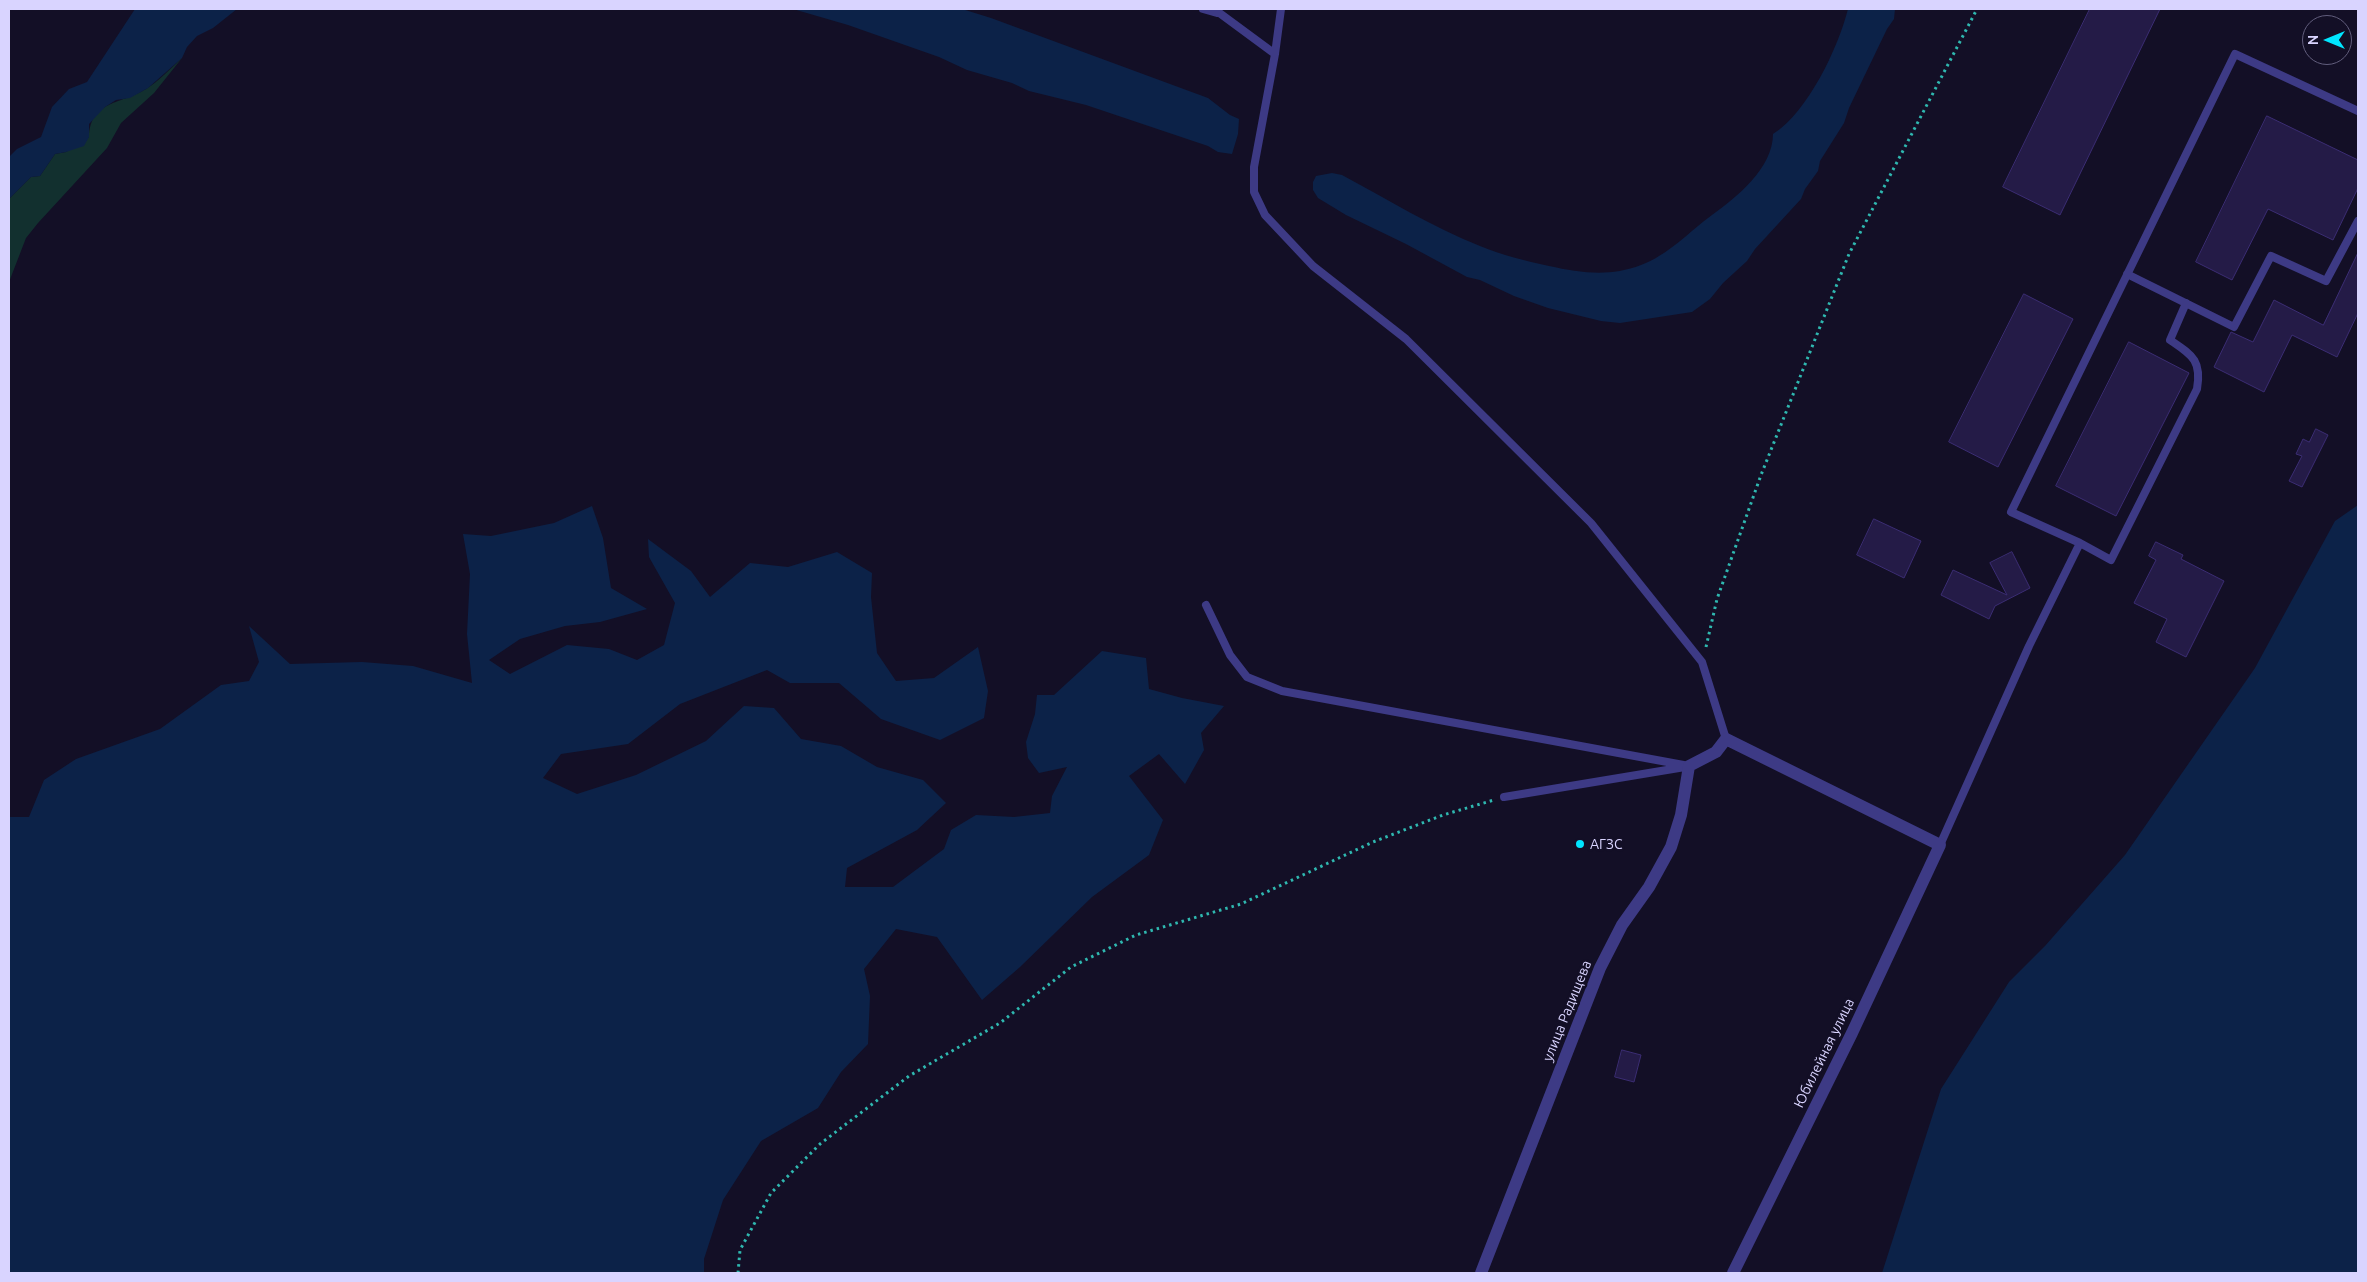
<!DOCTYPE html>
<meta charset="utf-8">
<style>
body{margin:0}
#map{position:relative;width:2367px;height:1282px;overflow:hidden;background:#130f26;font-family:Ubuntu,sans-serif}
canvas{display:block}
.frame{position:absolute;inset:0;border:10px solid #d9d4ff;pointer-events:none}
.north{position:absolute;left:2302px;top:15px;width:50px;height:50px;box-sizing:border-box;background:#130f26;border:1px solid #625e7d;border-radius:50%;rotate:270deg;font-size:14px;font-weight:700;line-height:20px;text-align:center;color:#d9d4ff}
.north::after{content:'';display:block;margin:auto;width:18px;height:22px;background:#00e5ff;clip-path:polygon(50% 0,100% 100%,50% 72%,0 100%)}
</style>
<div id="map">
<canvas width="2367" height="1282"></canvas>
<div class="frame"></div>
<div class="north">N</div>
</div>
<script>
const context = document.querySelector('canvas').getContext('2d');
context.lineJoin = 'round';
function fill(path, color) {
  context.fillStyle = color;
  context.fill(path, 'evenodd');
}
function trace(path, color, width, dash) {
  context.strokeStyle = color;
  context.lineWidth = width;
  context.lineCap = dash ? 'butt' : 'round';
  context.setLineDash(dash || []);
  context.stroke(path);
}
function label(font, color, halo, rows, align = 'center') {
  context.font = font + ' Ubuntu,sans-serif';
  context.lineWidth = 5;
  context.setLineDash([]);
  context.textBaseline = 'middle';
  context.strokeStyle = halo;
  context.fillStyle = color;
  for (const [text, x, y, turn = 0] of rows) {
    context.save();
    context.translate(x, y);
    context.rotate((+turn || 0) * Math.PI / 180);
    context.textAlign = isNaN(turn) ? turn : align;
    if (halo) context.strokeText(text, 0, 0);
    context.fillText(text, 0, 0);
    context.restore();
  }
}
fill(new Path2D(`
 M 182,58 L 154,93 L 121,123 L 107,148 L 38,223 L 26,238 L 9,282 L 9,199 L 31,177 L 40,176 L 55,154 L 66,152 L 89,137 C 90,100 123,104 146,89 C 159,81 171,68 182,58 Z`), '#12302f');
fill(new Path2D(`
 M 135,9 L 237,9 L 213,28 L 197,36 L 187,47 L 182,58 L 148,88 L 130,98 L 116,100 L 105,107 L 89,124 L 89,137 L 84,146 L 66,152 L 55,154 L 40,176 L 31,177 L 9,199 L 9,157 L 17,149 L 41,137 L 52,107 L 69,89 L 87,82 Z
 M 793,9 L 962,9 L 991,18 L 1208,98 L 1230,115 L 1239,119 L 1238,134 L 1232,154 L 1218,152 L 1208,146 L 1086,105 L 1029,91 L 1012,83 L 967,70 L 939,57 L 848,25 Z
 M 1848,9 L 1895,9 L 1894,19 L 1887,29 L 1849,108 L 1844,123 L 1820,161 L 1818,171 L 1805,189 L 1801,199 L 1755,249 L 1747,261 L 1723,283 L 1710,299 L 1692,312 L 1620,323 L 1601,321 L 1548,308 L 1514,296 L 1480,280 L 1467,277 L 1406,244 L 1346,215 L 1318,198 L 1313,190 L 1313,182 L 1316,176 L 1332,173 L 1342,175 C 1387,199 1432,227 1480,246 C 1502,255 1525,261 1549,266 C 1581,273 1610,277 1641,265 C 1668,255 1689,232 1712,215 C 1737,197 1773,168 1773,134 C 1808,112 1838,48 1848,9 Z
 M 2358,505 L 2358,1273 L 1882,1273 L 1941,1089 L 2009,982 L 2045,946 L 2125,855 L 2255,668 L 2335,521 Z
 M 592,506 L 603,538 L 611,588 L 647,609 L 600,622 L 565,626 L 520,639 L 489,660 L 510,674 L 567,645 L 609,649 L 637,660 L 664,645 L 675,603 L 649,557 L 648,539 L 691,571 L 710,597 L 750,563 L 788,567 L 837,552 L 872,573 L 871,597 L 877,653 L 896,681 L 934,678 L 978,647 L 988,691 L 984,718 L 940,740 L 881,719 L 839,683 L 790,683 L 767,670 L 680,704 L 628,744 L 561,754 L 543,778 L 577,794 L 636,775 L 706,741 L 744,706 L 774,708 L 801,739 L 841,746 L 877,767 L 923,780 L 946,803 L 917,830 L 847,868 L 845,887 L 893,887 L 944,849 L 951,830 L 976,815 L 1014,817 L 1050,813 L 1052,796 L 1067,767 L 1039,773 L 1028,758 L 1026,742 L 1035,714 L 1037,695 L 1054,695 L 1102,651 L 1146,658 L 1149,689 L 1182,698 L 1224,706 L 1201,733 L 1204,750 L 1185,784 L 1159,754 L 1129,776 L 1163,820 L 1149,855 L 1092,897 L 1020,967 L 982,1000 L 937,937 L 896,929 L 864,969 L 870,996 L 868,1044 L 841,1072 L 818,1108 L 761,1141 L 723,1200 L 704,1259 L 704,1273 L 9,1273 L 9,817 L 29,817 L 44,780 L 76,759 L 160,729 L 221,685 L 249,681 L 259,662 L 249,626 L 290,664 L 362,662 L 413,666 L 472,683 L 467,634 L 470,574 L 463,534 L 491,536 L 554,523 Z`), '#0c2248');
const building = new Path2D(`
 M 2090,9 L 2160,9 L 2060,215 L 2003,187 Z
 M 2267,116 L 2358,160 L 2358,188 L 2333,240 L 2268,209 L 2232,280 L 2196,262 Z
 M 2358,253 L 2358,313 L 2337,357 L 2292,335 L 2264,392 L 2214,367 L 2231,332 L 2253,342 L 2274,300 L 2323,325 Z
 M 2024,294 L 2073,319 L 1998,467 L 1949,442 Z
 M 2129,342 L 2189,373 L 2116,516 L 2056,486 Z
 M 2316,429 L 2328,435 L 2302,487 L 2289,481 L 2302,456 L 2296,454 L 2303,439 L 2309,442 Z
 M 1874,519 L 1921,541 L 1904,578 L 1857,555 Z
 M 2156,542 L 2183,555 L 2181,559 L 2224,581 L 2186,657 L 2156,642 L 2167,619 L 2134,603 L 2156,560 L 2149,556 Z
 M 2012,552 L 2030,588 L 1995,606 L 1989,619 L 1941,595 L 1953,570 L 2007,595 L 1990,563 Z
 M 1622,1050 L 1641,1055 L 1634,1082 L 1615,1077 Z`);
fill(building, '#241b47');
trace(building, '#3b2d73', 1);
trace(new Path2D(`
 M 1706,647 L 1717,599 L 1761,475 L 1849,254 L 1977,9
 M 738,1273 L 740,1250 L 771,1193 L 820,1144 L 909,1076 L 1000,1023 L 1071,967 L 1136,935 L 1241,904 L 1373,842 L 1443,815 L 1494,800`), '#2fb8b0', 3, [2.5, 4]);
trace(new Path2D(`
 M 1203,9 L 1217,13
 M 1214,9 L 1275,54
 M 1281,9 L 1275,54 L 1254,167 L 1254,192 L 1265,215 L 1313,266 L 1406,339 L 1591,523 L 1702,662 L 1726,739
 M 2127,274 L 2234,327 L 2271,256 L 2326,281 L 2358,221
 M 2080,543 L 2111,560 L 2197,389 C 2202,360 2192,355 2170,340 L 2186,303
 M 1206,605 L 1230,655 L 1247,677 L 1282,691 L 1689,766
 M 1504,797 L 1685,767
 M 1940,845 L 2029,646 L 2080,543 L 2011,512 L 2235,54 L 2358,111`), '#3d3a85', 8);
trace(new Path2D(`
 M 1481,1273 L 1600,968 L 1622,925 L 1649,887 L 1671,847 L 1681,815 L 1689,766 L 1716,752 L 1726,739 L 1940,845 L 1852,1033 L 1733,1273`), '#3d3a85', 12);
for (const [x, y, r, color] of [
 [1580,844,5,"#00e5ff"]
]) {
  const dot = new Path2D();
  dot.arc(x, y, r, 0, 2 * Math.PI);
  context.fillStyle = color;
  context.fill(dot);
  trace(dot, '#130f26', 2);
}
label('14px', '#d9d4ff', '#130f26', [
 ["АГЗС",1590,844]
], 'left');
label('14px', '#d9d4ff', '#130f26', [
 ["улица Радищева",1567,1011,-68],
 ["Юбилейная улица",1824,1053,-64]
]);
</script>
